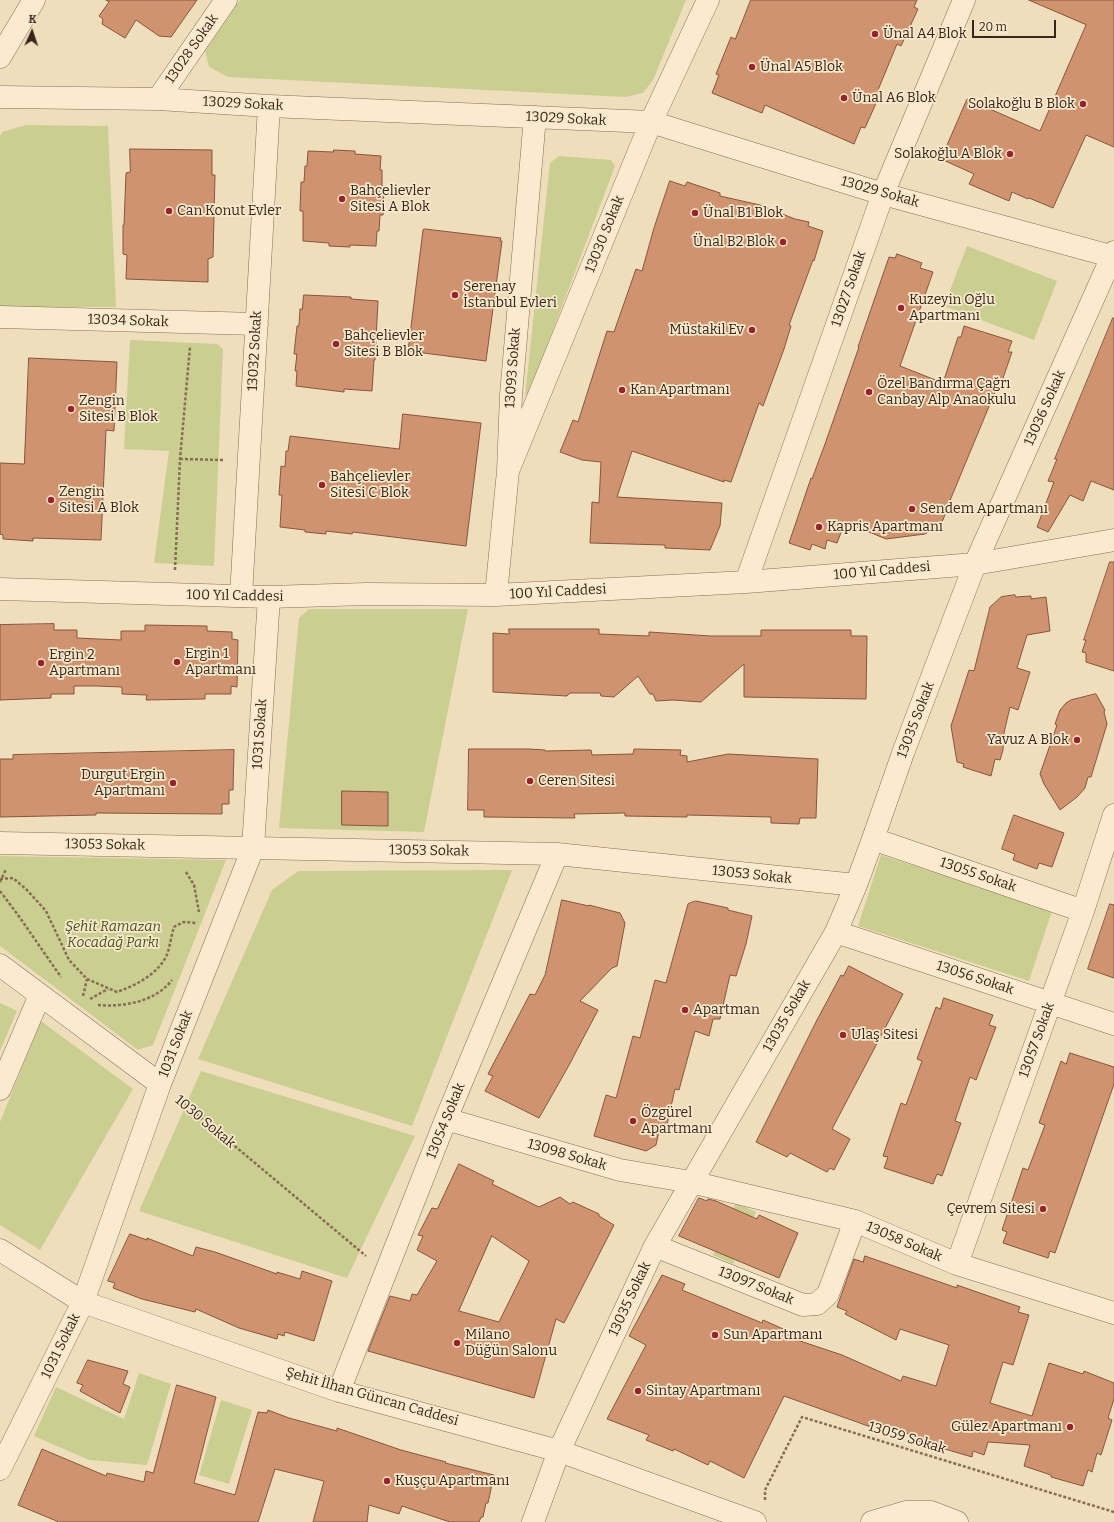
<!DOCTYPE html>
<meta charset="utf-8">
<style>
body{margin:0}
#map{position:relative;width:1114px;height:1522px;overflow:hidden;background:#efdebc;font-family:Bitter,serif}
canvas{display:block}
.north{position:absolute;left:12px;top:12px;width:40px;height:40px;-webkit-text-stroke:3px #f7e8cc;paint-order:stroke;rotate:3deg;font-size:11px;font-weight:700;line-height:16px;text-align:center;color:#36271b}
.north::after{content:'';display:block;margin:auto;width:14px;height:18px;background:#36271b;clip-path:polygon(50% 0,100% 100%,50% 72%,0 100%)}
.scale{position:absolute;left:972px;top:20px;width:84px;height:18px;box-sizing:border-box;border:2px solid #36271b;border-top:0;padding-left:5px;font-size:12px;line-height:14px;white-space:nowrap;color:#36271b;-webkit-text-stroke:3px #f7e8cc;paint-order:stroke}
</style>
<div id="map">
<canvas width="1114" height="1522"></canvas>
<div class="north">K</div>
<div class="scale">20 m</div>
</div>
<script>
const context = document.querySelector('canvas').getContext('2d');
context.lineJoin = 'round';
function fill(path, color) {
  context.fillStyle = color;
  context.fill(path, 'evenodd');
}
function trace(path, color, width, dash) {
  context.strokeStyle = color;
  context.lineWidth = width;
  context.lineCap = dash ? 'butt' : 'round';
  context.setLineDash(dash || []);
  context.stroke(path);
}
function label(font, color, halo, rows, align = 'center') {
  context.font = font + ' Bitter,serif';
  context.lineWidth = 3.5;
  context.setLineDash([]);
  context.textBaseline = 'middle';
  context.strokeStyle = halo;
  context.fillStyle = color;
  for (const [text, x, y, turn = 0] of rows) {
    context.save();
    context.translate(x, y);
    context.rotate((+turn || 0) * Math.PI / 180);
    context.textAlign = isNaN(turn) ? turn : align;
    if (halo) context.strokeText(text, 0, 0);
    context.fillText(text, 0, 0);
    context.restore();
  }
}
fill(new Path2D(`
 M 240,0 L 686,0 L 653,80 L 643,93 L 625,97 L 228,77 L 209,67 L 205,51 Z
 M 26,125 L 108,126 L 116,307 L 0,307 L 0,136 L 2,132 Z
 M 559,156 L 611,160 L 615,166 L 530,391 L 525,396 L 550,163 Z
 M 967,246 L 1057,281 L 1034,340 L 944,306 Z
 M 130,340 L 217,344 L 223,349 L 214,566 L 154,563 L 169,451 L 124,449 Z
 M 309,609 L 468,609 L 424,832 L 279,828 L 299,618 Z
 M 881,855 L 1052,911 L 1029,981 L 858,926 Z
 M 0,856 L 226,860 L 153,1045 L 138,1050 L 0,946 Z
 M 512,870 L 412,1126 L 198,1059 L 272,890 L 298,871 Z
 M 0,1003 L 17,1011 L 0,1051 Z
 M 41,1021 L 133,1089 L 40,1250 L 0,1225 L 0,1122 Z
 M 201,1071 L 415,1136 L 347,1278 L 139,1211 Z
 M 736,1203 L 756,1212 L 733,1264 L 713,1255 Z
 M 139,1373 L 171,1384 L 147,1465 L 89,1460 L 34,1436 L 56,1387 L 124,1419 Z
 M 221,1400 L 252,1410 L 229,1484 L 199,1475 Z`), '#cace90');
const building = new Path2D(`
 M 106,0 L 197,0 L 171,37 L 159,36 L 136,20 L 125,38 L 102,24 L 103,19 L 99,16 L 109,2 Z
 M 751,0 L 917,0 L 914,7 L 918,9 L 901,46 L 897,44 L 878,90 L 881,92 L 865,128 L 861,127 L 854,144 L 765,105 L 762,113 L 712,93 L 719,75 L 716,74 L 731,37 L 735,39 Z
 M 1029,0 L 1114,0 L 1114,147 L 1086,135 L 1053,208 L 1029,198 L 1028,199 L 1012,192 L 1009,201 L 969,184 L 974,174 L 941,159 L 967,99 L 1040,131 L 1086,25 Z
 M 130,149 L 212,150 L 212,175 L 215,175 L 213,257 L 208,259 L 208,282 L 126,279 L 127,255 L 123,254 L 123,225 L 124,225 L 126,173 L 130,172 Z
 M 334,150 L 355,151 L 355,154 L 381,156 L 380,170 L 382,170 L 382,186 L 384,187 L 383,215 L 380,215 L 379,231 L 377,231 L 376,246 L 350,245 L 350,247 L 329,246 L 329,243 L 303,241 L 303,211 L 300,211 L 301,182 L 304,182 L 305,166 L 307,166 L 308,151 L 333,152 Z
 M 670,181 L 685,186 L 687,182 L 720,193 L 720,196 L 760,205 L 795,219 L 809,222 L 808,226 L 823,231 L 814,261 L 813,260 L 789,325 L 791,326 L 784,349 L 763,406 L 759,403 L 731,482 L 724,480 L 724,482 L 632,451 L 617,497 L 722,503 L 720,526 L 710,550 L 665,548 L 665,545 L 590,543 L 592,502 L 599,503 L 601,462 L 582,460 L 560,452 L 573,420 L 578,422 L 607,331 L 614,332 L 636,269 L 642,271 L 654,228 Z
 M 425,229 L 501,238 L 500,241 L 502,241 L 486,361 L 408,351 L 423,230 Z
 M 897,254 L 922,263 L 920,268 L 933,272 L 900,366 L 943,383 L 958,337 L 961,337 L 964,326 L 1012,341 L 1008,352 L 1012,352 L 1002,381 L 1000,380 L 951,498 L 943,520 L 936,527 L 925,534 L 886,539 L 845,522 L 837,543 L 827,540 L 825,549 L 812,544 L 810,550 L 789,543 L 811,478 L 812,479 L 825,444 L 859,347 L 858,347 L 889,257 L 895,258 Z
 M 304,295 L 351,297 L 351,299 L 378,301 L 375,360 L 374,360 L 372,391 L 344,389 L 344,392 L 296,386 L 297,371 L 295,371 L 297,354 L 294,354 L 297,326 L 299,326 L 300,309 L 302,309 Z
 M 1113,318 L 1114,318 L 1114,490 L 1091,481 L 1083,501 L 1070,495 L 1048,532 L 1037,527 L 1054,482 L 1048,481 L 1057,459 L 1055,459 Z
 M 29,358 L 117,362 L 114,431 L 106,430 L 101,540 L 33,538 L 33,541 L 3,539 L 3,535 L 0,534 L 0,463 L 24,464 Z
 M 403,414 L 481,423 L 466,546 L 353,532 L 352,534 L 326,531 L 326,534 L 305,532 L 305,530 L 280,527 L 282,495 L 279,495 L 280,480 L 281,466 L 285,467 L 286,451 L 288,451 L 290,436 L 399,449 Z
 M 1110,562 L 1114,562 L 1114,671 L 1086,662 L 1086,653 L 1082,652 L 1086,640 L 1084,640 Z
 M 1015,595 L 1016,597 L 1031,596 L 1031,599 L 1046,597 L 1050,631 L 1027,635 L 1017,668 L 1030,672 L 1018,710 L 1010,707 L 1004,733 L 1003,750 L 1000,760 L 995,759 L 991,776 L 963,767 L 964,764 L 957,762 L 951,726 L 969,670 L 974,671 L 990,607 L 1001,597 Z
 M 54,624 L 54,630 L 77,630 L 77,638 L 121,640 L 121,631 L 145,631 L 145,625 L 207,626 L 207,631 L 232,632 L 232,639 L 238,640 L 237,687 L 231,686 L 231,694 L 205,694 L 205,699 L 146,700 L 147,695 L 122,694 L 122,687 L 97,686 L 74,686 L 74,694 L 51,694 L 51,698 L 0,700 L 0,625 Z
 M 509,629 L 599,629 L 599,634 L 649,636 L 649,632 L 711,636 L 761,636 L 761,630 L 851,630 L 851,636 L 867,636 L 866,699 L 744,697 L 744,664 L 701,702 L 673,700 L 656,701 L 653,694 L 650,694 L 638,676 L 614,697 L 601,696 L 600,693 L 570,693 L 567,696 L 493,692 L 493,633 L 509,634 Z
 M 1096,694 L 1105,710 L 1104,712 L 1107,724 L 1091,777 L 1088,777 L 1085,788 L 1077,797 L 1060,810 L 1044,784 L 1040,774 L 1057,725 L 1055,724 L 1060,710 L 1066,703 L 1071,700 Z
 M 469,749 L 529,749 L 545,750 L 545,751 L 591,750 L 592,755 L 633,754 L 634,749 L 681,750 L 680,755 L 687,756 L 687,762 L 728,754 L 818,759 L 816,818 L 800,818 L 799,824 L 771,823 L 771,817 L 687,815 L 687,817 L 625,816 L 625,813 L 574,814 L 575,818 L 484,817 L 484,810 L 468,810 Z
 M 234,750 L 233,790 L 229,790 L 229,804 L 222,804 L 222,814 L 96,813 L 96,815 L 0,817 L 0,759 L 13,759 L 13,755 Z
 M 342,791 L 388,792 L 388,826 L 342,825 Z
 M 1014,815 L 1064,833 L 1052,867 L 1039,863 L 1037,869 L 1013,860 L 1015,854 L 1002,849 Z
 M 562,900 L 589,906 L 589,905 L 620,913 L 625,923 L 617,966 L 612,968 L 580,1001 L 598,1010 L 568,1067 L 539,1118 L 485,1091 L 493,1076 L 488,1074 L 530,994 L 535,995 L 545,975 Z
 M 696,901 L 728,908 L 728,910 L 752,916 L 746,944 L 736,976 L 730,975 L 720,1019 L 713,1019 L 709,1036 L 695,1031 L 679,1090 L 675,1089 L 665,1133 L 659,1131 L 656,1145 L 646,1151 L 594,1136 L 606,1095 L 616,1098 L 633,1036 L 640,1038 L 655,980 L 666,983 L 688,904 Z
 M 1110,904 L 1114,905 L 1114,978 L 1088,969 Z
 M 849,966 L 903,994 L 832,1129 L 850,1139 L 834,1170 L 830,1168 L 827,1172 L 790,1153 L 787,1157 L 756,1142 L 817,1020 L 841,975 L 843,976 Z
 M 944,998 L 993,1015 L 989,1025 L 996,1027 L 976,1080 L 970,1077 L 955,1121 L 961,1123 L 942,1176 L 937,1174 L 933,1184 L 884,1168 L 888,1157 L 883,1156 L 901,1103 L 906,1105 L 922,1061 L 917,1059 L 936,1007 L 940,1009 Z
 M 1070,1053 L 1114,1067 L 1114,1084 L 1055,1253 L 1050,1251 L 1048,1258 L 1003,1243 L 1007,1232 L 1002,1230 L 1023,1168 L 1028,1170 L 1045,1125 L 1039,1123 L 1061,1061 L 1066,1064 Z
 M 459,1164 L 494,1181 L 492,1184 L 539,1207 L 560,1197 L 570,1204 L 573,1202 L 599,1214 L 599,1216 L 614,1225 L 564,1323 L 556,1319 L 534,1398 L 368,1351 L 390,1296 L 410,1301 L 412,1294 L 417,1295 L 437,1261 L 417,1250 L 423,1236 L 418,1235 L 432,1208 L 437,1209 ZM 492,1236 L 529,1261 L 499,1322 L 459,1311 Z
 M 699,1198 L 707,1201 L 708,1199 L 716,1201 L 757,1219 L 759,1215 L 798,1233 L 779,1278 L 679,1236 Z
 M 130,1234 L 147,1240 L 147,1238 L 193,1256 L 196,1247 L 215,1252 L 277,1274 L 277,1272 L 300,1279 L 302,1271 L 332,1281 L 314,1341 L 285,1332 L 284,1336 L 278,1334 L 277,1339 L 239,1328 L 196,1309 L 195,1312 L 142,1299 L 113,1288 L 115,1283 L 108,1281 Z
 M 865,1256 L 957,1288 L 957,1285 L 1020,1307 L 1018,1312 L 1029,1315 L 1013,1365 L 1003,1362 L 990,1403 L 1032,1416 L 1049,1363 L 1083,1374 L 1084,1371 L 1114,1383 L 1114,1399 L 1108,1418 L 1112,1420 L 1101,1455 L 1097,1453 L 1092,1472 L 1088,1470 L 1083,1486 L 1051,1477 L 1051,1475 L 1024,1466 L 1030,1445 L 988,1442 L 984,1455 L 973,1451 L 972,1457 L 918,1441 L 919,1438 L 873,1421 L 871,1427 L 784,1396 L 744,1478 L 710,1461 L 708,1465 L 674,1449 L 673,1451 L 646,1440 L 649,1435 L 607,1419 L 646,1345 L 629,1336 L 662,1275 L 685,1284 L 682,1290 L 762,1323 L 763,1320 L 790,1332 L 788,1337 L 842,1355 L 901,1381 L 903,1376 L 936,1386 L 949,1345 L 900,1329 L 896,1340 L 845,1314 L 847,1311 L 837,1307 L 854,1259 L 863,1262 Z
 M 88,1360 L 128,1371 L 123,1384 L 130,1387 L 120,1413 L 80,1391 L 83,1385 L 77,1383 Z
 M 177,1385 L 216,1397 L 194,1483 L 235,1495 L 258,1412 L 267,1413 L 268,1410 L 289,1418 L 337,1431 L 337,1428 L 401,1450 L 446,1462 L 445,1463 L 494,1475 L 488,1503 L 486,1503 L 483,1517 L 481,1517 L 479,1522 L 450,1522 L 402,1506 L 399,1514 L 369,1505 L 367,1522 L 313,1522 L 324,1481 L 275,1469 L 258,1522 L 59,1522 L 18,1505 L 42,1449 L 106,1476 L 107,1473 L 144,1482 L 146,1471 L 153,1473 Z`);
fill(building, '#d09370');
trace(building, '#88553a', 1);
const minor = new Path2D(`
 M 0,57 L 34,0
 M 0,97 L 158,99 L 269,106 L 651,122 L 883,194 L 1114,257
 M 158,99 L 226,0
 M 0,317 L 257,324
 M 508,471 L 651,122 L 708,0
 M 746,582 L 883,194 L 964,0
 M 0,589 L 269,597 L 366,594 L 496,595 L 746,582 L 975,564 L 1114,540
 M 496,595 L 508,471 L 511,395 L 535,117
 M 241,596 L 269,106
 M 873,839 L 1083,911
 M 0,843 L 557,854 L 856,885
 M 836,932 L 1114,1024
 M 0,965 L 160,1084
 M 0,1089 L 40,995
 M 446,1119 L 620,1170 L 691,1182 L 855,1221 L 957,1264 L 1114,1313
 M 655,1246 L 803,1305 L 817,1304 L 828,1294 L 855,1221
 M 0,1250 L 83,1302 L 339,1391 L 559,1451 L 755,1522
 M 957,1264 L 1083,911 L 1114,815
 M 339,1391 L 446,1119 L 557,854
 M 0,1469 L 83,1302 L 160,1084 L 253,848 L 269,597
 M 533,1522 L 559,1451 L 655,1246 L 836,932 L 856,885 L 873,839 L 903,753 L 975,564 L 1114,252
 M 872,1522 L 906,1512 L 931,1512 L 957,1522`);
trace(minor, '#886d55', 23);
trace(new Path2D(`
 M 180,459 L 223,460
 M 175,570 L 180,459 L 190,347
 M 186,872 L 194,885 L 199,912
 M 0,879 L 13,878 L 27,890 L 46,911 L 69,960 L 87,979 L 117,992 C 136,985 155,976 166,957 C 170,948 171,936 174,927 L 183,922 L 197,923
 M 0,882 L 6,869
 M 0,891 L 18,915 L 61,977
 M 83,996 L 87,979
 M 90,999 L 108,989
 M 98,1005 C 124,1007 155,1002 172,980
 M 181,1101 L 366,1256
 M 765,1500 L 765,1490 L 802,1417 L 1114,1512`), '#886d55', 2.5, [3, 2]);
trace(minor, '#faebd0', 22);
for (const [x, y, r, color] of [
 [875,34,4,"#99232a"],
 [752,67,4,"#99232a"],
 [844,98,4,"#99232a"],
 [1083,104,4,"#99232a"],
 [1010,154,4,"#99232a"],
 [342,199,4,"#99232a"],
 [169,211,4,"#99232a"],
 [695,213,4,"#99232a"],
 [783,242,4,"#99232a"],
 [455,295,4,"#99232a"],
 [901,308,4,"#99232a"],
 [752,330,4,"#99232a"],
 [336,344,4,"#99232a"],
 [622,390,4,"#99232a"],
 [869,392,4,"#99232a"],
 [71,409,4,"#99232a"],
 [322,485,4,"#99232a"],
 [51,500,4,"#99232a"],
 [912,509,4,"#99232a"],
 [819,527,4,"#99232a"],
 [177,662,4,"#99232a"],
 [41,663,4,"#99232a"],
 [1077,740,4,"#99232a"],
 [530,781,4,"#99232a"],
 [173,783,4,"#99232a"],
 [685,1010,4,"#99232a"],
 [843,1035,4,"#99232a"],
 [633,1121,4,"#99232a"],
 [1043,1209,4,"#99232a"],
 [715,1335,4,"#99232a"],
 [457,1343,4,"#99232a"],
 [638,1391,4,"#99232a"],
 [1070,1427,4,"#99232a"],
 [387,1481,4,"#99232a"]
]) {
  const dot = new Path2D();
  dot.arc(x, y, r, 0, 2 * Math.PI);
  context.fillStyle = color;
  context.fill(dot);
  trace(dot, '#f7e8cc', 1.5);
}
label('14px', '#36271b', '#f7e8cc', [
 ["Ünal A4 Blok",883,34],
 ["Ünal A5 Blok",760,67],
 ["Ünal A6 Blok",852,98],
 ["Solakoğlu B Blok",1075,104,"right"],
 ["Solakoğlu A Blok",1002,154,"right"],
 ["Bahçelievler",350,191],
 ["Sitesi A Blok",350,207],
 ["Can Konut Evler",177,211],
 ["Ünal B1 Blok",703,213],
 ["Ünal B2 Blok",775,242,"right"],
 ["Serenay",463,287],
 ["İstanbul Evleri",463,303],
 ["Kuzeyin Oğlu",909,300],
 ["Apartmanı",909,316],
 ["Müstakil Ev",744,330,"right"],
 ["Bahçelievler",344,336],
 ["Sitesi B Blok",344,352],
 ["Özel Bandırma Çağrı",877,384],
 ["Canbay Alp Anaokulu",877,400],
 ["Kan Apartmanı",630,390],
 ["Zengin",79,401],
 ["Sitesi B Blok",79,417],
 ["Bahçelievler",330,477],
 ["Sitesi C Blok",330,493],
 ["Zengin",59,492],
 ["Sitesi A Blok",59,508],
 ["Sendem Apartmanı",920,509],
 ["Kapris Apartmanı",827,527],
 ["Ergin 1",185,654],
 ["Apartmanı",185,670],
 ["Ergin 2",49,655],
 ["Apartmanı",49,671],
 ["Yavuz A Blok",1069,740,"right"],
 ["Durgut Ergin",165,775,"right"],
 ["Apartmanı",165,791,"right"],
 ["Ceren Sitesi",538,781],
 ["Apartman",693,1010],
 ["Ulaş Sitesi",851,1035],
 ["Özgürel",641,1113],
 ["Apartmanı",641,1129],
 ["Çevrem Sitesi",1035,1209,"right"],
 ["Milano",465,1335],
 ["Düğün Salonu",465,1351],
 ["Sun Apartmanı",723,1335],
 ["Sintay Apartmanı",646,1391],
 ["Gülez Apartmanı",1062,1427,"right"],
 ["Kuşçu Apartmanı",395,1481]
], 'left');
label('14px', '#36271b', '#f7e8cc', [
 ["13028 Sokak",192,49,-55],
 ["13029 Sokak",243,104,3],
 ["13029 Sokak",566,119,3],
 ["13029 Sokak",880,192,16],
 ["13030 Sokak",605,234,-68],
 ["13027 Sokak",849,289,-71],
 ["13034 Sokak",128,321,2],
 ["13032 Sokak",255,351,-87],
 ["13093 Sokak",513,368,-86],
 ["13036 Sokak",1045,408,-66],
 ["100 Yıl Caddesi",882,571,-5],
 ["100 Yıl Caddesi",558,592,-3],
 ["100 Yıl Caddesi",235,596,1],
 ["13035 Sokak",916,720,-69],
 ["1031 Sokak",260,734,-86],
 ["13053 Sokak",105,845,1],
 ["13053 Sokak",429,851,1],
 ["13053 Sokak",752,875,6],
 ["13055 Sokak",978,875,19],
 ["13056 Sokak",975,978,18],
 ["13035 Sokak",787,1016,-60],
 ["13057 Sokak",1037,1040,-70],
 ["1031 Sokak",176,1044,-69],
 ["13054 Sokak",446,1121,-68],
 ["1030 Sokak",205,1122,40],
 ["13098 Sokak",567,1155,16],
 ["13058 Sokak",904,1242,23],
 ["13097 Sokak",756,1286,22],
 ["13035 Sokak",630,1299,-65],
 ["1031 Sokak",61,1346,-64],
 ["Şehit İlhan Güncan Caddesi",372,1397,16],
 ["13059 Sokak",907,1438,17]
]);
label('italic 14px', '#495420', '#f7e8cc', [
 ["Şehit Ramazan",113,927],
 ["Kocadağ Parkı",113,943]
]);
</script>
